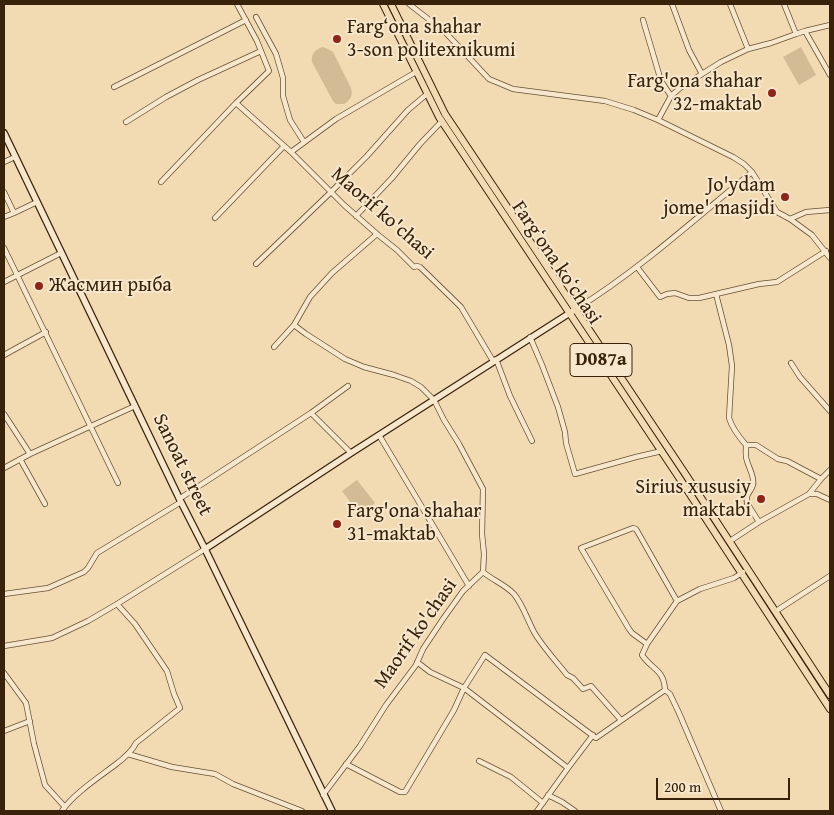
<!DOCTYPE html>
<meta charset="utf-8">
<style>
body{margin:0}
#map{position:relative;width:834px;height:815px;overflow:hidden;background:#f2dab2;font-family:"Gentium Book Plus",serif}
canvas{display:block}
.frame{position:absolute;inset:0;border:5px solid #38230a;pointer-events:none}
.scale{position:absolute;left:656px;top:778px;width:134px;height:22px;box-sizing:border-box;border:2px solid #38230a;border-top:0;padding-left:6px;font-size:15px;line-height:18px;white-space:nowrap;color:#38230a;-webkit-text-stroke:4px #f7e7cd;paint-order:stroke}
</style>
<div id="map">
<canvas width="834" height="815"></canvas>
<div class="frame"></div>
<div class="scale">200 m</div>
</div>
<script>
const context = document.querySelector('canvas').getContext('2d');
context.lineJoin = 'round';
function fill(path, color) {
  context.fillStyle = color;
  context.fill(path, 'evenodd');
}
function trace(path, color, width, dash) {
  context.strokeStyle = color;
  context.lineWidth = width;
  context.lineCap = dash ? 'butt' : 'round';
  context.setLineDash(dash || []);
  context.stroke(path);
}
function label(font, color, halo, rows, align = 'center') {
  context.font = font + ' "Gentium Book Plus",serif';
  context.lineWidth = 4;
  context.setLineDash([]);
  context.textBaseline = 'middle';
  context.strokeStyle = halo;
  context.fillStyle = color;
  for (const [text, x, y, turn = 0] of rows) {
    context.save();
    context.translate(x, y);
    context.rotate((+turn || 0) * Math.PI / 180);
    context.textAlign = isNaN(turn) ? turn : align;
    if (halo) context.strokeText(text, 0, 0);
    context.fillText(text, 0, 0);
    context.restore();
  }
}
fill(new Path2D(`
 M 322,47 L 326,48 L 333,52 L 351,88 C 353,95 351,100 344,104 L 336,104 L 333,101 L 312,62 C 311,55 314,50 322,47 Z
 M 801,47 L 816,75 L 799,85 L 783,57 Z
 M 357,480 L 375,503 L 360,515 L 342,491 Z`), '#d2bb95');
const street = new Path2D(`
 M 409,4 L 445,32 L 489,79 L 513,89 L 605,101 L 634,110 L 658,120 L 733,157 L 744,164 L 752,172 L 777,212 L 790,219 L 812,235 L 830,258
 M 672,4 L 689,50 L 702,74 L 721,62 L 748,49
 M 730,4 L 748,49 L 771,43 L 796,34
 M 784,4 L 796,34 L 805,31
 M 256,17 L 276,54 L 283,78 L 283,96 L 290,120 L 304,142
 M 643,20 L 661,81 L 671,96
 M 830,25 L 805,31 L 830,75
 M 114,87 L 246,20
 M 236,103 L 291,152 L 344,205 L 377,234 L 397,250 L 414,267 L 417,266 L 420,267 L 461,307 L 493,361
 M 658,120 L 671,96 L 680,88 L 702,74
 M 126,122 L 166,97 L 198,80 L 261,51
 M 291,152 L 336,119 L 416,72
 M 4,162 L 15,157
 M 161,182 L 236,103 L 269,71 L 257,41 L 237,4
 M 4,192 L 14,213 L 4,217
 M 14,213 L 37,202
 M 356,216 L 392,178 L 420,144 L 442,121
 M 215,218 L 284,146
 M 790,219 L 806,212 L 830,210
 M 4,248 L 118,483
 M 256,264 L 330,193 L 367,156 L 408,110 L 427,94
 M 637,267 L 660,297 L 667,294 L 675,293 L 689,298 L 699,298 L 716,294
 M 4,282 L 61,253
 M 576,309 C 639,270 695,219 752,172
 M 294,325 L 306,334 L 345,359 L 364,367 L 394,375 L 411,381 L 421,387 L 434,400 L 444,420 L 459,444 L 483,489 L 482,534 L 484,554 L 483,572 L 463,591 L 443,619 L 423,649 L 416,665 L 386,705 L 360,746 L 323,795
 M 530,337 L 542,365 L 558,407 L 565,432 L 566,443 L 575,474 L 636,457 L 662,451
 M 274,347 L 294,325 L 310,297 L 332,273 L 377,234
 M 4,355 L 46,332
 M 496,359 L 510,396 L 532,441
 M 791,363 L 800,377 L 830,411
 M 311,413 L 351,453
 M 4,414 L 30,454
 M 379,435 L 469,586
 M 746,445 C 746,450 745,456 747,461 C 749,468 755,478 753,485 C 751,492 745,494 747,503 L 759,522
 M 20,459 L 45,504
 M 4,468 L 30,454 L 135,406
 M 821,479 L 787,461 L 778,459 L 756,445 L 746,445 C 739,437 732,428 729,418 L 732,366 L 729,345 L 716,294 L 759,284 L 777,282 L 826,251
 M 809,494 L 817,494 L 830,500
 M 179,499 L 311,413 L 348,386
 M 730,541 L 759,522 L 809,494 L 821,479 L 830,470
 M 483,572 C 494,581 504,584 514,594 C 523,605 527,619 534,632 C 542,646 556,661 567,675 L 573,678 L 583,689 L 591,686 L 621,720
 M 4,594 L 48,588 L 84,572 L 88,568 L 97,553 L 181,502
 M 677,601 L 636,529 L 633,528 L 581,548 L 629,629 L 632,633 L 647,644 L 677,601 L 700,589 L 734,578 L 743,572
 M 776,611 L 830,576
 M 4,646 L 52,638 L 88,621 L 117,604 L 205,549
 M 417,662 L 430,672 L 464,688 L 568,768 L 593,735
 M 4,673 L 26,703 L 34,744 L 45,785 L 65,807
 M 665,690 L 670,694 L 679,713 L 721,811
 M 4,731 L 30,721
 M 128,754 L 172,767 L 215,774 L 233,784 L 302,811
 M 479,761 L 511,777 L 543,803
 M 346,764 L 400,792 L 405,792 L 454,710 L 464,688 L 485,655 L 596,738 L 665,690 C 664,669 652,670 642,655 L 647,644
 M 548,795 L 562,802 L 575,811
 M 62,811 C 72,795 99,777 115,765 C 123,759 132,752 136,743 L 180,708 L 174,694 L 167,671 L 135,624 L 117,604
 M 537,811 L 568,768`);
const secondary = new Path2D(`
 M 4,133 L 181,502 L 205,549 L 332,811
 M 205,549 L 351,453 L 576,309`);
const primary = new Path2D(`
 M 383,4 L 439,117 L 680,479 L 830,709
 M 391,4 L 445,114 L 686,475 L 830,695`);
trace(street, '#665134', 6);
trace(secondary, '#38230a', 8);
trace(primary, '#38230a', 8);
trace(street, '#f7e7cd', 4.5);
trace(secondary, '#f7e7cd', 5.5);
trace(primary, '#f2dab2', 6);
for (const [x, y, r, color] of [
 [337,39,5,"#8f2418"],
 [772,93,5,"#8f2418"],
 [785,197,5,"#8f2418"],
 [39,286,5,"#8f2418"],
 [761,499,5,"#8f2418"],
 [337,524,5,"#8f2418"]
]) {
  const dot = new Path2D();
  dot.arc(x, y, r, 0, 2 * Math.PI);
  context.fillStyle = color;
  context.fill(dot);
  trace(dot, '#f7e7cd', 2);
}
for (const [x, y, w] of [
 [601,360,62]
]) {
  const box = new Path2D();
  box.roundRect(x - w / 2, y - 16.5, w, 33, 4);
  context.fillStyle = '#f7e7cd';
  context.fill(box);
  trace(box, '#38230a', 1);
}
label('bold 19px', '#38230a', null, [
 ["D087a",601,360]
]);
label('20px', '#38230a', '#f7e7cd', [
 ["Farg‘ona shahar",347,28],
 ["3-son politexnikumi",347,51],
 ["Farg'ona shahar",762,82,"right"],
 ["32-maktab",762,105,"right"],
 ["Jo'ydam",775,186,"right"],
 ["jome' masjidi",775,209,"right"],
 ["Жасмин рыба",49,286],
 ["Sirius xususiy",751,488,"right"],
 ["maktabi",751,511,"right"],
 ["Farg'ona shahar",347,512],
 ["31-maktab",347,535]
], 'left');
label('20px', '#38230a', '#f7e7cd', [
 ["Maorif ko'chasi",382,214,41],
 ["Fargʻona koʻchasi",556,263,56],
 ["Sanoat street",182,465,64],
 ["Maorif ko'chasi",416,634,-55]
]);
</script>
